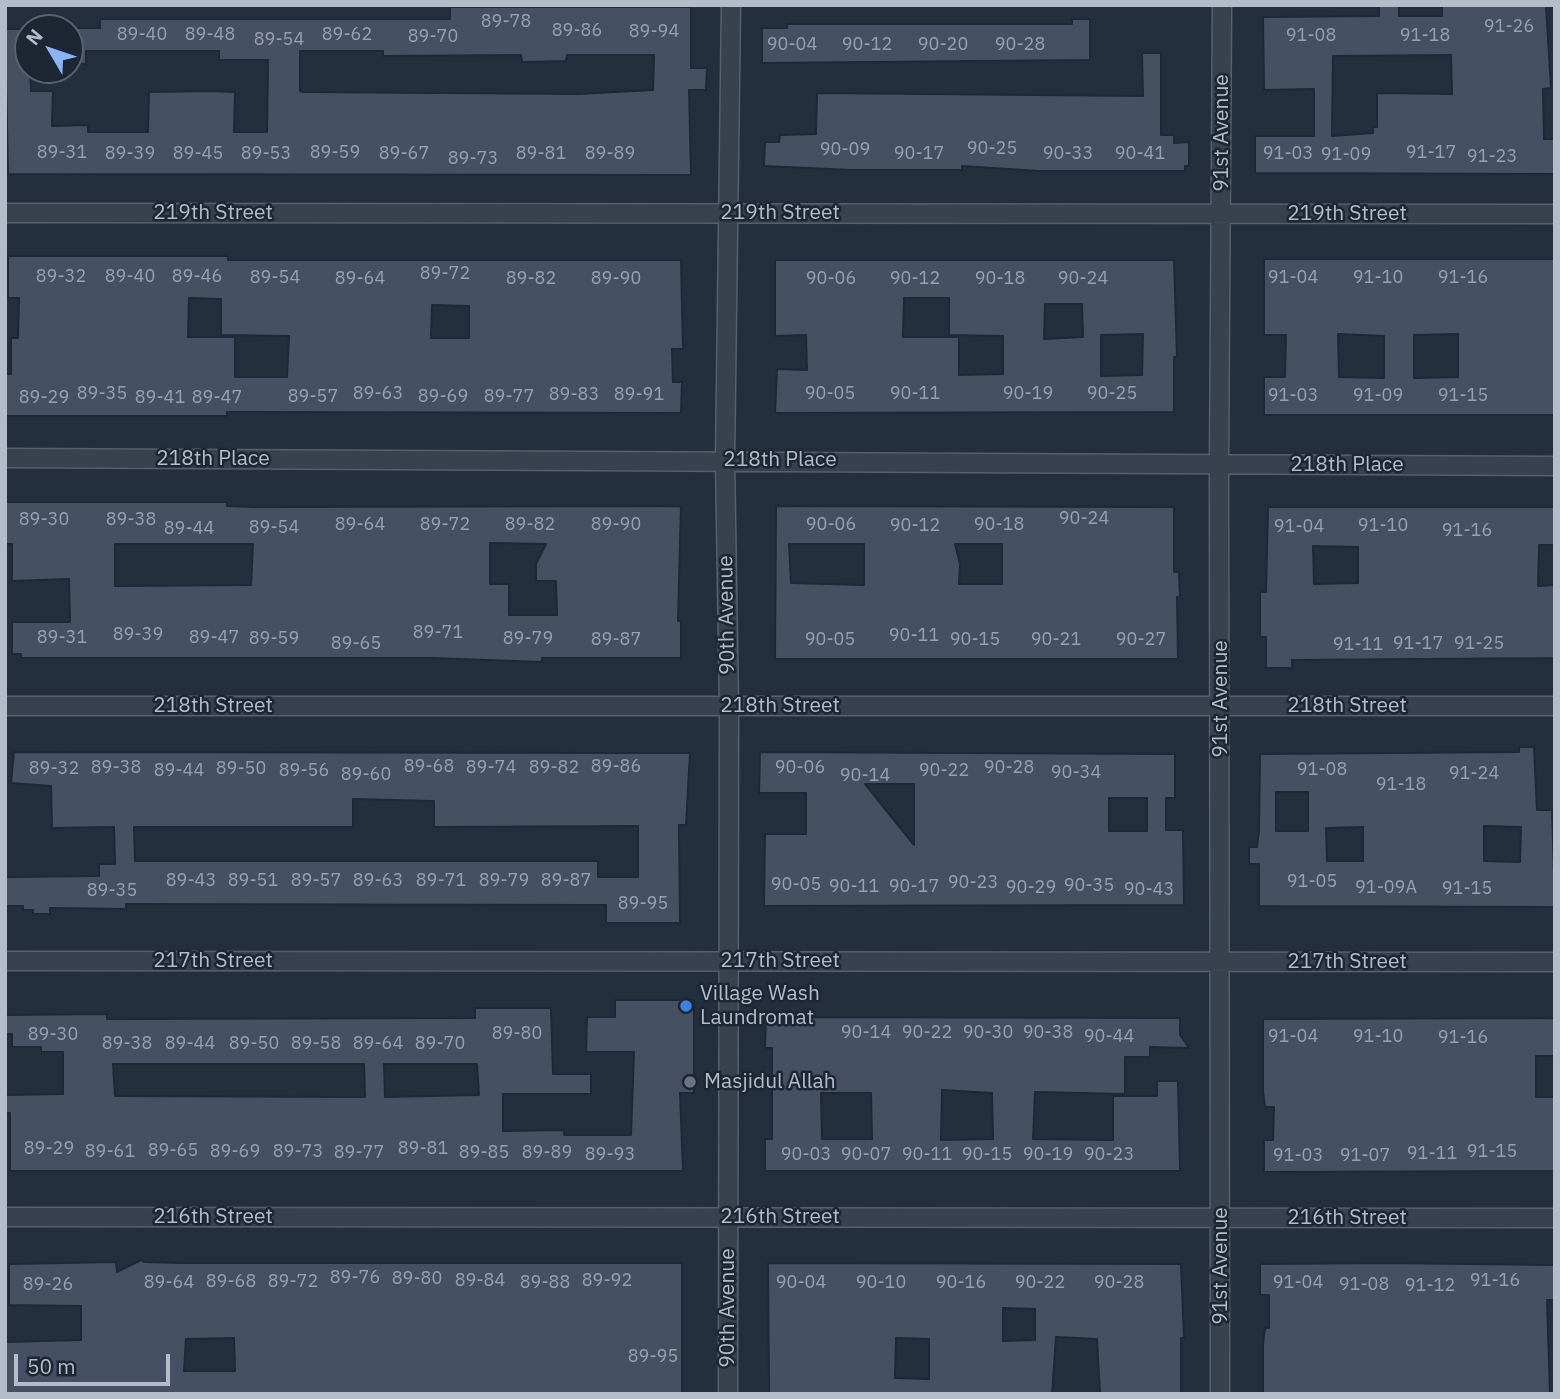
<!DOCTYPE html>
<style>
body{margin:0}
#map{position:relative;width:1560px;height:1399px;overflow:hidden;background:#242f3e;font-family:"IBM Plex Sans",sans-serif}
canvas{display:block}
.frame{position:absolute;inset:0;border:7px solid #b4bcc9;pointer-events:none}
.north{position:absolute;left:14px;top:14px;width:70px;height:70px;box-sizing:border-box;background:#1d2633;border:2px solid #59626f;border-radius:50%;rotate:309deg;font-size:19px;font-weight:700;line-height:28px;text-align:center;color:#b4bcc9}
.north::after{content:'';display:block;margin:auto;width:24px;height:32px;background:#8ab4f8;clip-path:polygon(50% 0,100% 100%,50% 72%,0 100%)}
.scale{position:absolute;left:14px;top:1354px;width:156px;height:32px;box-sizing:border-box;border:4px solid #b4bcc9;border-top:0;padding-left:9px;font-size:21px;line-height:24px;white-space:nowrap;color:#b4bcc9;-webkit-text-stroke:5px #1d2633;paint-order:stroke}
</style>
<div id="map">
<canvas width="1560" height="1399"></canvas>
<div class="frame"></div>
<div class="north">N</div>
<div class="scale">50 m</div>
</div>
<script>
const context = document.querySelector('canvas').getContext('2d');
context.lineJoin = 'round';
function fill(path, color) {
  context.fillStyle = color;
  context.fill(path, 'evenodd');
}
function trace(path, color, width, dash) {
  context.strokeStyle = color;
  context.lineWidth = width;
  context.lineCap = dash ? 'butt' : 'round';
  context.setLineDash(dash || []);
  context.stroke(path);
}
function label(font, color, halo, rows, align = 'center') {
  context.font = font + ' "IBM Plex Sans",sans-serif';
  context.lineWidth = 5;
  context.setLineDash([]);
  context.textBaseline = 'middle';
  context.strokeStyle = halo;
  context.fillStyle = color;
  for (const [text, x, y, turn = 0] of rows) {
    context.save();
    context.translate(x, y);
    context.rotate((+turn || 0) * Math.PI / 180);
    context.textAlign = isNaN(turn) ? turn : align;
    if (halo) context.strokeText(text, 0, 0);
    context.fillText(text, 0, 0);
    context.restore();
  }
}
const building = new Path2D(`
 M 1379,6 L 1399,6 L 1399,16 L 1442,16 L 1442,6 L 1546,6 L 1551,88 L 1543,89 L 1544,139 L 1555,139 L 1555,174 L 1255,173 L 1255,136 L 1314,136 L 1314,89 L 1264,90 L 1263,17 L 1379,16 ZM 1451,55 L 1452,94 L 1377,93 L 1377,127 L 1373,127 L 1373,133 L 1332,136 L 1333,56 Z
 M 450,7 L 691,7 L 691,68 L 707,68 L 706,90 L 689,90 L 691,175 L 8,174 L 5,29 L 28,29 L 31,91 L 53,91 L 52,126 L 88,125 L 88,132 L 148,132 L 149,92 L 212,91 L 235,92 L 234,132 L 267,132 L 268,60 L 219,60 L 219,51 L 86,51 L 86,64 L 70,63 L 70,28 L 100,28 L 100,19 L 450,19 ZM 300,51 L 383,51 L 383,56 L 521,55 L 522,62 L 566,61 L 567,55 L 654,55 L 653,90 L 578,94 L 303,92 L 300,91 Z
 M 1072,19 L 1090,19 L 1090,60 L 762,63 L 762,28 L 787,28 L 787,24 L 1072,24 Z
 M 1142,53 L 1161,53 L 1161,135 L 1174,135 L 1174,143 L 1189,142 L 1189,166 L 1185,166 L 1185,171 L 1039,171 L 962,166 L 962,170 L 851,170 L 764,166 L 765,142 L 779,142 L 780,135 L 816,134 L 817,93 L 1143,96 Z
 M 8,256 L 228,256 L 228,260 L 681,260 L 683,349 L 672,349 L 673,382 L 682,382 L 681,413 L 227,412 L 227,416 L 6,416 L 5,374 L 11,374 L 11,338 L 18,338 L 19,298 L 8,298 ZM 189,298 L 221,299 L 221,335 L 289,336 L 287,377 L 235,377 L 235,337 L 188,337 ZM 432,305 L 469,306 L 469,338 L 431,338 Z
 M 1264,259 L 1555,259 L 1555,415 L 1264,415 L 1264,377 L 1285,377 L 1286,335 L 1264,335 ZM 1338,334 L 1384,336 L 1384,378 L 1339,377 ZM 1458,334 L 1458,377 L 1414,378 L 1414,335 Z
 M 775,260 L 1174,260 L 1177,357 L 1174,357 L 1174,412 L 775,413 L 777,369 L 807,370 L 806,335 L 775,336 ZM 904,298 L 949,298 L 949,335 L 1003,336 L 1003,374 L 959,375 L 959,337 L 903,337 ZM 1045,304 L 1082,304 L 1083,337 L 1044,339 ZM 1143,334 L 1142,375 L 1101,376 L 1101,335 Z
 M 5,502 L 227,502 L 227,506 L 254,507 L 681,506 L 678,621 L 681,621 L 681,658 L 542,658 L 542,662 L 431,658 L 21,658 L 21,654 L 12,654 L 12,622 L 70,622 L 69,579 L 12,581 L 12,544 L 5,544 ZM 490,543 L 546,544 L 536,564 L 536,581 L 556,581 L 557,615 L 509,615 L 509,584 L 490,584 ZM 115,544 L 253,544 L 251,585 L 115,586 Z
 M 776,506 L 1174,507 L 1174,572 L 1179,572 L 1180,597 L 1177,597 L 1178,659 L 775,659 ZM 789,544 L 864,544 L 864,585 L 791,583 ZM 955,544 L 1002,544 L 1002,584 L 959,584 L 960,564 Z
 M 1268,507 L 1555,507 L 1555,545 L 1539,545 L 1538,586 L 1555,585 L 1554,658 L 1292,660 L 1292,668 L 1266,668 L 1266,637 L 1260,637 L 1260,592 L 1266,592 ZM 1313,546 L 1358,547 L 1358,583 L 1314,584 Z
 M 1519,747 L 1534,747 L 1537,810 L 1552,810 L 1555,907 L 1259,906 L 1259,864 L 1249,864 L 1249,847 L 1257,847 L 1259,831 L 1260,754 L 1519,752 ZM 1276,792 L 1308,792 L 1308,831 L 1276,831 ZM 1484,826 L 1521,827 L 1520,862 L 1484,861 ZM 1363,827 L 1363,861 L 1327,861 L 1326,828 Z
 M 14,752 L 690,753 L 686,825 L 679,825 L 680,923 L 606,923 L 606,905 L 588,905 L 126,904 L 126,909 L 50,908 L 50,914 L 33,914 L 33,910 L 23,910 L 23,906 L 5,906 L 5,877 L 99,876 L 99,864 L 115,864 L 114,827 L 52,828 L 51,786 L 11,783 ZM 353,799 L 434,801 L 434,827 L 638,826 L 638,877 L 598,877 L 598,861 L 135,861 L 134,827 L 353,827 Z
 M 760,752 L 1175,754 L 1175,798 L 1166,798 L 1166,830 L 1183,830 L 1184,905 L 764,906 L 765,834 L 806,834 L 806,793 L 759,793 ZM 865,784 L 914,784 L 914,845 ZM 1109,798 L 1147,798 L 1147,831 L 1109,831 Z
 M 615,1000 L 694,1000 L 694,1093 L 680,1093 L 683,1171 L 10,1171 L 10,1113 L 5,1113 L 5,1095 L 63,1094 L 63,1052 L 41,1052 L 41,1047 L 12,1047 L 12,1034 L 5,1034 L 5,1015 L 107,1014 L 107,1019 L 475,1018 L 475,1008 L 551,1008 L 553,1074 L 591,1074 L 591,1094 L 503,1094 L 503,1131 L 564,1130 L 564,1135 L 631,1135 L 634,1052 L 586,1052 L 587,1017 L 615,1017 ZM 113,1064 L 364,1064 L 365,1097 L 115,1096 ZM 384,1064 L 477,1064 L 479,1095 L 385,1097 Z
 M 766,1017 L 1180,1018 L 1180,1035 L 1189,1048 L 1150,1047 L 1150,1057 L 1125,1057 L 1125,1094 L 1035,1092 L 1033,1139 L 1113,1140 L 1113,1096 L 1157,1096 L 1157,1081 L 1178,1081 L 1180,1171 L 765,1171 L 765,1139 L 772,1139 L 772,1048 L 765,1048 ZM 942,1090 L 992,1093 L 993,1139 L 941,1140 ZM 821,1093 L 871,1093 L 872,1139 L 822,1139 Z
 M 1555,1018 L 1555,1056 L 1536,1056 L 1536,1097 L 1555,1097 L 1555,1171 L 1264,1172 L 1264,1140 L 1273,1140 L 1274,1107 L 1265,1107 L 1263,1092 L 1263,1019 Z
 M 141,1260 L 144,1262 L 181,1263 L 682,1263 L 682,1394 L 5,1394 L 5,1342 L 81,1340 L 81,1306 L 9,1305 L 9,1264 L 116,1262 L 117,1272 ZM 234,1338 L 235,1371 L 184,1371 L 186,1339 Z
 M 768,1263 L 1181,1264 L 1184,1338 L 1181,1338 L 1181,1394 L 1100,1394 L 1097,1339 L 1056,1337 L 1052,1394 L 769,1394 ZM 1003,1308 L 1035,1309 L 1035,1340 L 1003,1341 ZM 896,1338 L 929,1339 L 929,1379 L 895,1378 Z
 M 1386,1263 L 1555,1265 L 1555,1300 L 1547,1300 L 1550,1394 L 1263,1394 L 1263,1343 L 1265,1328 L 1269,1328 L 1269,1295 L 1260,1295 L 1260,1264 Z`);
fill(building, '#455162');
trace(building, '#1f2835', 2);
const minor = new Path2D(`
 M 5,213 L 1555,214
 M 5,458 L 1555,466
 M 5,706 L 1555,706
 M 5,961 L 1555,962
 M 5,1217 L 1555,1218
 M 728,1394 L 729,706 L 725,460 L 731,5
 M 1220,1394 L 1219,465 L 1222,5`);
trace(minor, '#565f6c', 21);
trace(minor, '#38414e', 18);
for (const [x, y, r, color] of [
 [686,1006,7,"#3f7fe0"],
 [690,1082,7,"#6b7280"]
]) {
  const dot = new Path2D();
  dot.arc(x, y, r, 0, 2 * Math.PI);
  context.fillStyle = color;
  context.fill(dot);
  trace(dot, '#1d2633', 2.5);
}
label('18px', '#98a1af', null, [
 ["89-78",506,22],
 ["91-26",1509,27],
 ["89-86",577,31],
 ["89-94",654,32],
 ["89-40",142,35],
 ["89-48",210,35],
 ["89-62",347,35],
 ["91-08",1311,36],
 ["91-18",1425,36],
 ["89-70",433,37],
 ["89-54",279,40],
 ["90-04",792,45],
 ["90-12",867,45],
 ["90-20",943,45],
 ["90-28",1020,45],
 ["90-25",992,149],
 ["90-09",845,150],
 ["89-31",62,153],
 ["89-59",335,153],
 ["91-17",1431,153],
 ["89-39",130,154],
 ["89-45",198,154],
 ["89-53",266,154],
 ["89-67",404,154],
 ["89-81",541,154],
 ["89-89",610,154],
 ["90-17",919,154],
 ["90-33",1068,154],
 ["90-41",1140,154],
 ["91-03",1288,154],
 ["91-09",1346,155],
 ["91-23",1492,157],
 ["89-73",473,159],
 ["89-72",445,274],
 ["89-32",61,277],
 ["89-40",130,277],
 ["89-46",197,277],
 ["89-54",275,278],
 ["91-04",1293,278],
 ["91-10",1378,278],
 ["91-16",1463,278],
 ["89-64",360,279],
 ["89-82",531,279],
 ["89-90",616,279],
 ["90-06",831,279],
 ["90-12",915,279],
 ["90-18",1000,279],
 ["90-24",1083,279],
 ["89-35",102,394],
 ["89-63",378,394],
 ["90-05",830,394],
 ["90-11",915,394],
 ["90-19",1028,394],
 ["90-25",1112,394],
 ["89-83",574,395],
 ["89-91",639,395],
 ["91-03",1293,396],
 ["91-09",1378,396],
 ["91-15",1463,396],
 ["89-57",313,397],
 ["89-69",443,397],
 ["89-77",509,397],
 ["89-29",44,398],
 ["89-41",160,398],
 ["89-47",217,398],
 ["90-24",1084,519],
 ["89-30",44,520],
 ["89-38",131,520],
 ["89-64",360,525],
 ["89-72",445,525],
 ["89-82",530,525],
 ["89-90",616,525],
 ["90-06",831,525],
 ["90-18",999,525],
 ["90-12",915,526],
 ["91-10",1383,526],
 ["91-04",1299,527],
 ["89-54",274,528],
 ["89-44",189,529],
 ["91-16",1467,531],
 ["89-71",438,633],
 ["89-39",138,635],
 ["90-11",914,636],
 ["89-31",62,638],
 ["89-47",214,638],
 ["89-59",274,639],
 ["89-79",528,639],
 ["89-87",616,640],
 ["90-05",830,640],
 ["90-15",975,640],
 ["90-21",1056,640],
 ["90-27",1141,640],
 ["89-65",356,644],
 ["91-17",1418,644],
 ["91-25",1479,644],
 ["91-11",1358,645],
 ["89-68",429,767],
 ["89-86",616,767],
 ["89-38",116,768],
 ["89-74",491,768],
 ["89-82",554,768],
 ["90-06",800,768],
 ["90-28",1009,768],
 ["89-32",54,769],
 ["89-50",241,769],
 ["91-08",1322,770],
 ["89-44",179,771],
 ["89-56",304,771],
 ["90-22",944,771],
 ["90-34",1076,773],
 ["91-24",1474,774],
 ["89-60",366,775],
 ["90-14",865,776],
 ["91-18",1401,785],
 ["89-43",191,881],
 ["89-51",253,881],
 ["89-57",316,881],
 ["89-63",378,881],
 ["89-71",441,881],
 ["89-79",504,881],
 ["89-87",566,881],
 ["91-05",1312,882],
 ["90-23",973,883],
 ["90-05",796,885],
 ["90-35",1089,886],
 ["90-11",854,887],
 ["90-17",914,887],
 ["90-29",1031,888],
 ["91-09A",1386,888],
 ["91-15",1467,889],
 ["90-43",1149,890],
 ["89-35",112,891],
 ["89-95",643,904],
 ["90-14",866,1033],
 ["90-22",927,1033],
 ["90-30",988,1033],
 ["90-38",1048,1033],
 ["89-80",517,1034],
 ["89-30",53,1035],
 ["90-44",1109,1037],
 ["91-04",1293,1037],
 ["91-10",1378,1037],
 ["91-16",1463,1038],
 ["89-38",127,1044],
 ["89-44",190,1044],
 ["89-50",254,1044],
 ["89-58",316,1044],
 ["89-64",378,1044],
 ["89-70",440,1044],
 ["89-29",49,1149],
 ["89-81",423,1149],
 ["89-65",173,1151],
 ["89-61",110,1152],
 ["89-69",235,1152],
 ["89-73",298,1152],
 ["91-15",1492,1152],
 ["89-77",359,1153],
 ["89-85",484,1153],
 ["89-89",547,1153],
 ["91-11",1432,1154],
 ["89-93",610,1155],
 ["90-03",806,1155],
 ["90-07",866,1155],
 ["90-11",927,1155],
 ["90-15",987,1155],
 ["90-19",1048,1155],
 ["90-23",1109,1155],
 ["91-03",1298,1156],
 ["91-07",1365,1156],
 ["89-76",355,1278],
 ["89-80",417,1279],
 ["89-84",480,1281],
 ["89-92",607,1281],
 ["91-16",1495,1281],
 ["89-68",231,1282],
 ["89-72",293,1282],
 ["89-64",169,1283],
 ["89-88",545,1283],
 ["90-04",801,1283],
 ["90-10",881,1283],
 ["90-16",961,1283],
 ["90-22",1040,1283],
 ["90-28",1119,1283],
 ["91-04",1298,1283],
 ["89-26",48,1285],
 ["91-08",1364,1285],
 ["91-12",1430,1286],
 ["89-95",653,1357]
]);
label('21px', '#b4bcc9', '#1d2633', [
 ["91st Avenue",1222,133,-90],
 ["219th Street",213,213],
 ["219th Street",780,213],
 ["219th Street",1347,214],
 ["218th Place",213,459],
 ["218th Place",780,460],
 ["218th Place",1347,465],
 ["90th Avenue",727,615,-91],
 ["91st Avenue",1221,699,-90],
 ["218th Street",213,706],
 ["218th Street",780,706],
 ["218th Street",1347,706],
 ["217th Street",213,961],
 ["217th Street",780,961],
 ["217th Street",1347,962],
 ["216th Street",213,1217],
 ["216th Street",780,1217],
 ["216th Street",1347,1218],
 ["91st Avenue",1221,1266,-90],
 ["90th Avenue",728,1308,-90]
]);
label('21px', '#b4bcc9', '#1d2633', [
 ["Village Wash",700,994],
 ["Laundromat",700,1018],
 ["Masjidul Allah",704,1082]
], 'left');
</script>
